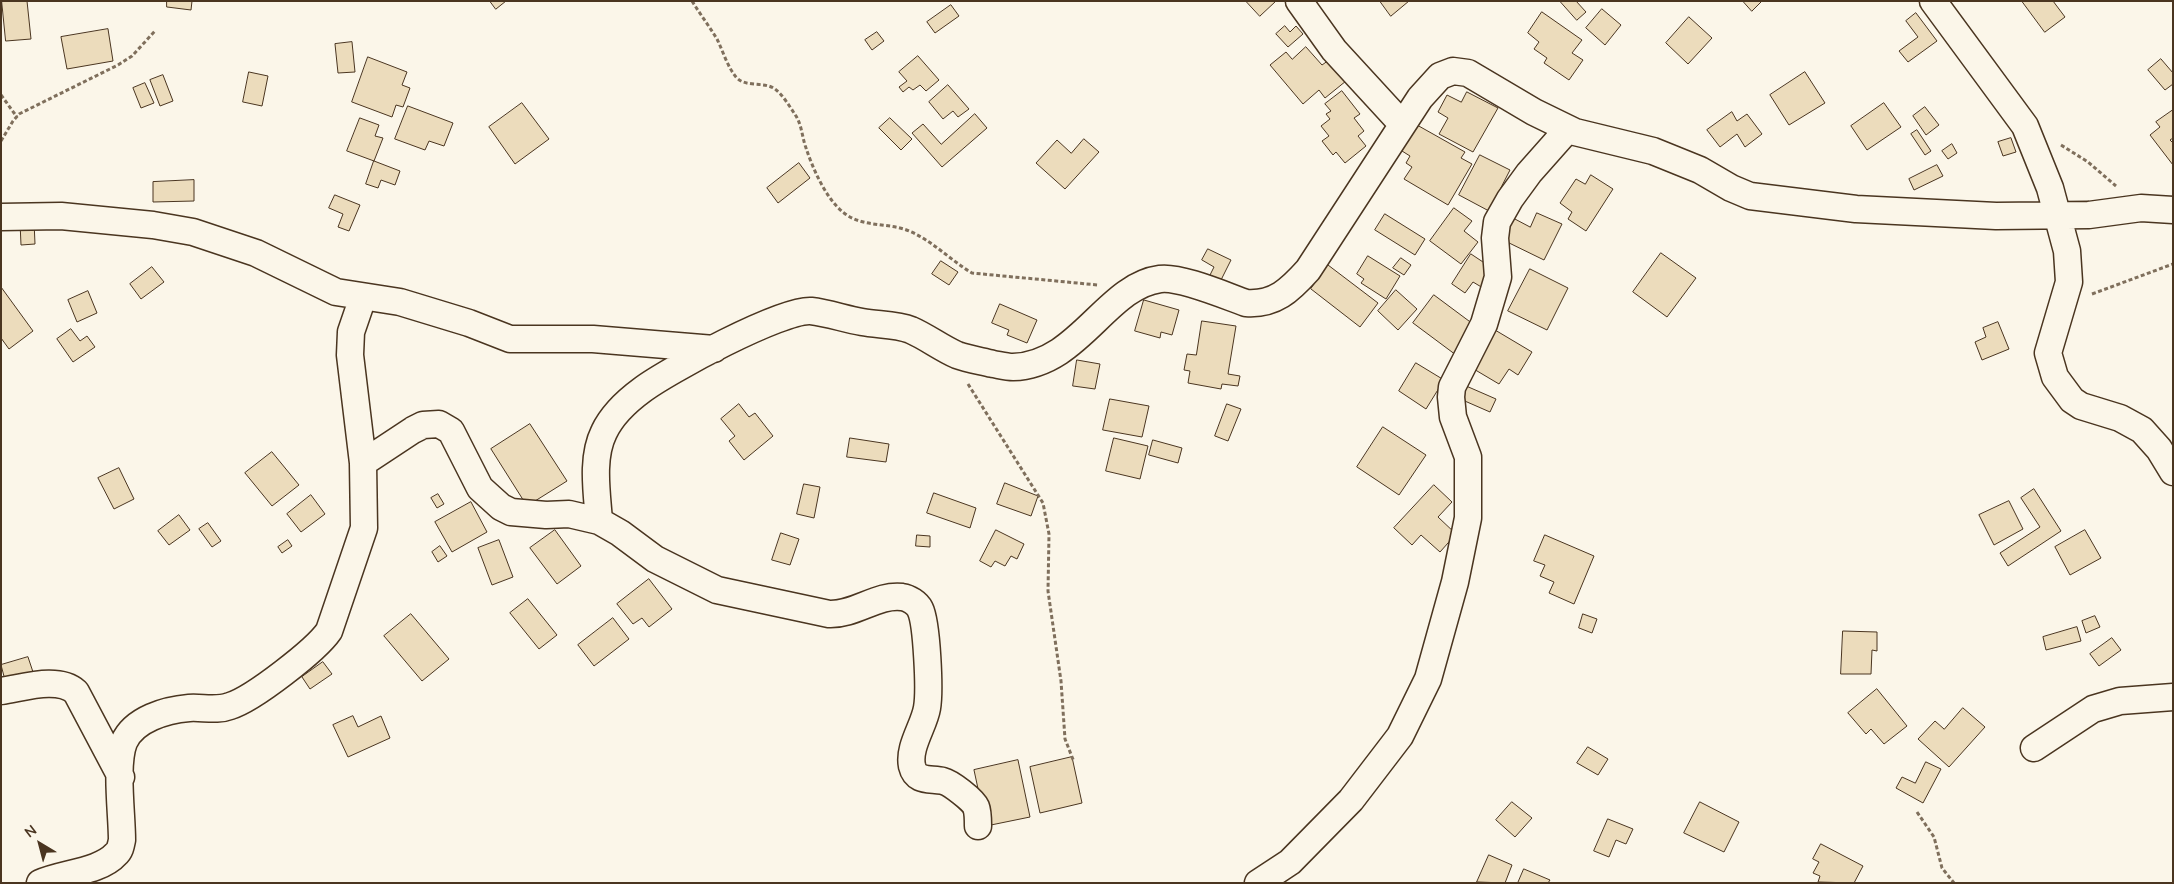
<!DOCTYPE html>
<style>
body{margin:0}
#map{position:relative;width:2174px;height:884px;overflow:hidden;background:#fbf6e9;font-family:"Nunito Sans",sans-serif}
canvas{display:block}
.frame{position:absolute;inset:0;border:2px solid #4a3520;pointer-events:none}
.north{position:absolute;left:15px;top:819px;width:50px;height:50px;-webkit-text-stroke:4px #fbf6e9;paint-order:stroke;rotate:323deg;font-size:14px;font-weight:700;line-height:20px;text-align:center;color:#4a3520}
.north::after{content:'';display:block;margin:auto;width:18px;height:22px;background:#4a3520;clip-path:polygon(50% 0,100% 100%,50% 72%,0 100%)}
</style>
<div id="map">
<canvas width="2174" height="884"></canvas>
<div class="frame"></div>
<div class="north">N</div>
</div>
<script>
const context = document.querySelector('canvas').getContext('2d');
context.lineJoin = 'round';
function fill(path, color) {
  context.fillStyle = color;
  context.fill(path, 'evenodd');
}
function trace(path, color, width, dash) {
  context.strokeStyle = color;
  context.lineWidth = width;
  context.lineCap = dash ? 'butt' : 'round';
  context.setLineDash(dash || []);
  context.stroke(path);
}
const building = new Path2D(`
 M 2,1 L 27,1 L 31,39 L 6,41 Z
 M 167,1 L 192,1 L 191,10 L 167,7 Z
 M 490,1 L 506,1 L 496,9 Z
 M 1246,1 L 1276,1 L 1260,16 Z
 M 1380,1 L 1409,1 L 1391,16 Z
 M 1560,1 L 1576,1 L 1586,12 L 1577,20 Z
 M 1743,1 L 1762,1 L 1752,11 Z
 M 2022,1 L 2053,1 L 2065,17 L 2045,32 Z
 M 951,5 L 959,16 L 935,33 L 927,22 Z
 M 1602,9 L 1621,25 L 1605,45 L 1586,28 Z
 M 1542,12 L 1582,40 L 1572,53 L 1583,60 L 1569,80 L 1544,63 L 1547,58 L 1534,49 L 1539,42 L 1528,33 Z
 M 1916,13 L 1937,41 L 1908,62 L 1899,51 L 1918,37 L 1906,21 Z
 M 1689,17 L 1712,38 L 1688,64 L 1666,43 Z
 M 1285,26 L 1290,32 L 1296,26 L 1303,34 L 1288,47 L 1276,34 Z
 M 108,29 L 113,61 L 67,69 L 61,37 Z
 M 877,32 L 884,41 L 872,50 L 865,40 Z
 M 352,42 L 355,72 L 338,73 L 335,44 Z
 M 1306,47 L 1322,65 L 1329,60 L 1346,81 L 1325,98 L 1319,90 L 1303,104 L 1270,65 L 1286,52 L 1292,59 Z
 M 918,56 L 939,80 L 926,91 L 920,85 L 913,90 L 909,87 L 903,92 L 899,87 L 907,81 L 899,72 Z
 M 368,57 L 407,72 L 402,85 L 410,88 L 403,107 L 396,105 L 392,117 L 352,102 Z
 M 2161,59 L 2173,73 L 2173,84 L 2165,90 L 2148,70 Z
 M 249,72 L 268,76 L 262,106 L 243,102 Z
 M 1805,72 L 1825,103 L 1789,125 L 1770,95 Z
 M 163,75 L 173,101 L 160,106 L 150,80 Z
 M 145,83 L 154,103 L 141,108 L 133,88 Z
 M 948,85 L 969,109 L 958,117 L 953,111 L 943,119 L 929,102 Z
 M 1342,91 L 1360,114 L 1354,118 L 1364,131 L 1358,136 L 1366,146 L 1345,163 L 1336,152 L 1333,155 L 1322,141 L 1329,136 L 1321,126 L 1330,119 L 1326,114 L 1331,111 L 1325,104 Z
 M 1467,92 L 1498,108 L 1473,152 L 1439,134 L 1448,118 L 1438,112 L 1447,95 L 1461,102 Z
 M 522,103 L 549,139 L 515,164 L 489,127 Z
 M 1884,103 L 1901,127 L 1867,150 L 1851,126 Z
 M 408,106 L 453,123 L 444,146 L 429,141 L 425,150 L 395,139 Z
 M 1925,107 L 1939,125 L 1926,135 L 1913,116 Z
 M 2173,110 L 2173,138 L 2170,140 L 2173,143 L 2173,165 L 2150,135 L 2160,127 L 2156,122 Z
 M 1732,112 L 1737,121 L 1747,114 L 1762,134 L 1745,147 L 1737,134 L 1720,147 L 1707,130 Z
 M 975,114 L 987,128 L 942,167 L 912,133 L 923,124 L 941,144 Z
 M 360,118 L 379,125 L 375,136 L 383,138 L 374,161 L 347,151 Z
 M 890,118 L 912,139 L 901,150 L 879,128 Z
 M 1417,125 L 1465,152 L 1461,158 L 1472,164 L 1448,205 L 1404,179 L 1412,167 L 1406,163 L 1410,156 L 1402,151 Z
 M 1917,130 L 1931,151 L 1925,155 L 1911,134 Z
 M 2011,138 L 2016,152 L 2003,156 L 1998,142 Z
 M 1084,139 L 1099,152 L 1065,189 L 1036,163 L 1057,140 L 1071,153 Z
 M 1952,144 L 1957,153 L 1948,159 L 1942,151 Z
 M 1480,155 L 1510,170 L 1489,211 L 1459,195 Z
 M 374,161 L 400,171 L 395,185 L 381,180 L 378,188 L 366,184 Z
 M 799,163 L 810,178 L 778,203 L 767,188 Z
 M 1937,165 L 1943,176 L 1914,190 L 1909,179 Z
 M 1591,175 L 1613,189 L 1586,231 L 1568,219 L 1572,212 L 1560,203 L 1576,179 L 1585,184 Z
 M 194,180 L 194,201 L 153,202 L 153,182 Z
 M 335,195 L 360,205 L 349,231 L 338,227 L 343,214 L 329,208 Z
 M 1454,208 L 1472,221 L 1464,231 L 1478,242 L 1461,264 L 1430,241 Z
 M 1537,213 L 1562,224 L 1544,260 L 1503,240 L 1513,218 L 1530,227 Z
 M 1385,214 L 1425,239 L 1415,255 L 1375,230 Z
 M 34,221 L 35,244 L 21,245 L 20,222 Z
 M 1208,249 L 1231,260 L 1221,280 L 1210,275 L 1214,267 L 1202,260 Z
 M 1661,253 L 1696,278 L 1667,317 L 1633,292 Z
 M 1471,254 L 1495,270 L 1483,288 L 1473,282 L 1465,293 L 1452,284 Z
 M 1368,256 L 1400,276 L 1386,299 L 1361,283 L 1364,279 L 1357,274 Z
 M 1401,258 L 1411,265 L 1404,275 L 1393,268 Z
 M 941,261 L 958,272 L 949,285 L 932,274 Z
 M 1328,265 L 1378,303 L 1360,327 L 1311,289 Z
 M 152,267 L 164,282 L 141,299 L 130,284 Z
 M 1530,269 L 1568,288 L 1547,330 L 1508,311 Z
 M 1,287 L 33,331 L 9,349 L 1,338 Z
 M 1396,290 L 1417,309 L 1398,330 L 1378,311 Z
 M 88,291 L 97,313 L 77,322 L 68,300 Z
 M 1434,295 L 1477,327 L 1456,355 L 1413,323 Z
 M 1144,300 L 1179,310 L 1172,335 L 1161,332 L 1160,338 L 1135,331 Z
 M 1000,304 L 1037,320 L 1027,343 L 1007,335 L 1009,330 L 992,323 Z
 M 1202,321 L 1236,326 L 1228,374 L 1240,376 L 1238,386 L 1222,384 L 1221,389 L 1188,383 L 1190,371 L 1184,370 L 1187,354 L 1196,355 Z
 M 1998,322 L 2009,349 L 1982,360 L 1975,342 L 1986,337 L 1983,328 Z
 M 1490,327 L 1532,352 L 1518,375 L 1509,369 L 1499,384 L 1467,365 Z
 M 71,329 L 80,341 L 87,336 L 95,347 L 73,362 L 57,339 Z
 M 1077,360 L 1100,364 L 1095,389 L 1073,386 Z
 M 1416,363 L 1444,380 L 1426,409 L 1399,391 Z
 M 1457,382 L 1496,399 L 1490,412 L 1451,395 Z
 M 1110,399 L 1149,406 L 1142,437 L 1103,430 Z
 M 739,404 L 749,417 L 755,413 L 773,436 L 744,460 L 729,441 L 735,436 L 721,419 Z
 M 1227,404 L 1241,409 L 1228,441 L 1215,436 Z
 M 530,424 L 567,481 L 527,506 L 491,449 Z
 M 1383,427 L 1426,455 L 1399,495 L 1357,467 Z
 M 850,438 L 889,444 L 886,462 L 847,457 Z
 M 1114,438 L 1148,446 L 1140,479 L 1106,471 Z
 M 1153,440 L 1182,448 L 1178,463 L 1149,455 Z
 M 272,452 L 299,485 L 272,506 L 245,473 Z
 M 119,468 L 134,499 L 114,509 L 98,478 Z
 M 1005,483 L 1038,496 L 1031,516 L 997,504 Z
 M 804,484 L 820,487 L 814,518 L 797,514 Z
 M 1434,485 L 1452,502 L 1438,517 L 1456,534 L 1440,552 L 1421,535 L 1412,545 L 1394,528 Z
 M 2034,489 L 2061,531 L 2008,566 L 2000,553 L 2040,527 L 2021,498 Z
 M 934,493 L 976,508 L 970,528 L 927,513 Z
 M 438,494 L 444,504 L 437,508 L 431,498 Z
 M 311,495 L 325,514 L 301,532 L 287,514 Z
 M 2009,501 L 2023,529 L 1994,545 L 1979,515 Z
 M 471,502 L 487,532 L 452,552 L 435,522 Z
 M 179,515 L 190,530 L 169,545 L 158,531 Z
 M 208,523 L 221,541 L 212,547 L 199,529 Z
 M 555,530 L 581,566 L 557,584 L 530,548 Z
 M 996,530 L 1024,544 L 1017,559 L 1011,556 L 1005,566 L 995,561 L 991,567 L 980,561 Z
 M 2085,530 L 2101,558 L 2070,575 L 2055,547 Z
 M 781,533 L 799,539 L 790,565 L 772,560 Z
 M 917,535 L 930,536 L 930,547 L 916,546 Z
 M 1545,535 L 1594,556 L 1574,604 L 1549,593 L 1554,582 L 1540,576 L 1545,565 L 1534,561 Z
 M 288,540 L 292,546 L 282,553 L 278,547 Z
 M 499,540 L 513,577 L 492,585 L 478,548 Z
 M 440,546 L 447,556 L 438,562 L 432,552 Z
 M 649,579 L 672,609 L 649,627 L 642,618 L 633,624 L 617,604 Z
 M 528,599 L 557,635 L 539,649 L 510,613 Z
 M 411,614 L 449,659 L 422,681 L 384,636 Z
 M 1583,614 L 1597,619 L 1592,633 L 1579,628 Z
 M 2095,616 L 2100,627 L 2086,633 L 2082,621 Z
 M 613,618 L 629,639 L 594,666 L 578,645 Z
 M 2077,627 L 2081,641 L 2046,650 L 2043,637 Z
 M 1843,631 L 1877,632 L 1877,651 L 1872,650 L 1871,674 L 1841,674 Z
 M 2112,638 L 2121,650 L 2099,666 L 2090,654 Z
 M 28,657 L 33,672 L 5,680 L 1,665 Z
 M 323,662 L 332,674 L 310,689 L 302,677 Z
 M 1877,689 L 1907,726 L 1884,744 L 1871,729 L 1866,734 L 1848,713 Z
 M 1963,708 L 1985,727 L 1949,767 L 1918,739 L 1935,721 L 1944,729 Z
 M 353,716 L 358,727 L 381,716 L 390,738 L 348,757 L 333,725 Z
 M 1588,747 L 1608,759 L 1598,775 L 1577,763 Z
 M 1072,757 L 1082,803 L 1040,813 L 1030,767 Z
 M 1018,760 L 1030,817 L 986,826 L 974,770 Z
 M 1926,762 L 1941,769 L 1923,803 L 1896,788 L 1902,777 L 1915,783 Z
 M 1512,802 L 1532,818 L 1515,837 L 1496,820 Z
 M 1700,802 L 1739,822 L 1724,852 L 1684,833 Z
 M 1608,819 L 1633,829 L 1626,844 L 1616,840 L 1609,857 L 1594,851 Z
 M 1821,844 L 1863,866 L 1854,883 L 1818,882 L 1820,876 L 1813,873 L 1819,862 L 1813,859 Z
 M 1489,855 L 1512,865 L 1505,883 L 1477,882 Z
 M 1524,869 L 1550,880 L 1548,883 L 1518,883 Z`);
fill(building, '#ecdcbc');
trace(building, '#4a3520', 1);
const minor = new Path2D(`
 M 1299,1 L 1334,50 L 1402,124
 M 1933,1 L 2025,126 L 2050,188 L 2067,251 L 2069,282 L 2048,353 L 2055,377 L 2072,400 L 2081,406 L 2120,418 L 2142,430 L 2159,449 L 2173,472
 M 1,217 L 61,216 L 153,225 L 193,232 L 256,253 L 336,292 L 400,302 L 469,323 L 510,339 L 593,339 L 714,349
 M 363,463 L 413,430 L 423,425 L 439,424 L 451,431 L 480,488 L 501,507 L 511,512 L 546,515 L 569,514 L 599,521 L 620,533 L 655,559 L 717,590 L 829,614 C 855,615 877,594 902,597 C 909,598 917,603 920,609 C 927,623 930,691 927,708 C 924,726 908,747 912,766 C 916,783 931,778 943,781 C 951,783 973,800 976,807 C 978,812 978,820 978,826
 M 599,521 C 597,493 591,458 604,432 C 612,415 627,401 642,390 C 667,371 782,309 811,311 C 828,313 845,319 862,322 C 878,325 896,324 911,330 C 927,337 941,348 957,355 C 968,359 981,361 993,364 C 999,365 1007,367 1013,367 C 1079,365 1106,286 1160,279 C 1180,276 1226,296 1246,303 C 1275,305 1290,290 1308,270 L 1420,98 L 1440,76 L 1453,71 L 1468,73 L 1534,112 L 1575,132 L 1653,151 L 1700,170 L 1731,188 L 1750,196 L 1856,209 L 1996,216 L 2089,215 L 2141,208 L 2173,210
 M 1,691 C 23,688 58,676 76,692 L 121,777
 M 2034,748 L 2093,709 L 2120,701 L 2173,697
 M 40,883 C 62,873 100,872 116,854 C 120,851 121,845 122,840 C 122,814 115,765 124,742 C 134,719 166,710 189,708 C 202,707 217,711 230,706 C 253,699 316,650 329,631 L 364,528 L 363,463 L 350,355 L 351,332 L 363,297
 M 1258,883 L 1290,862 L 1351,800 L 1400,736 L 1428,679 L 1455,582 L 1468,518 L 1468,457 L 1453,417 L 1451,397 L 1452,387 L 1484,324 L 1498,277 L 1495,238 L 1497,222 L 1510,199 L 1529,173 L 1568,129`);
trace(minor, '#4a3520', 29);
trace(new Path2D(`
 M 692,1 C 700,14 709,26 717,39 C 723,51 727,66 736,77 C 745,88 764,81 775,89 C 783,95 790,107 796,116 C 802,126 802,137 806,148 C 813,169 826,199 844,213 C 863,228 888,222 909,231 C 933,241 950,260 972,273 L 1098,285
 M 1,95 L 17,117
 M 1,141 L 13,121 L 19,114 L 118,65 L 132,56 L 155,31
 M 2061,145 L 2088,162 L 2116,186
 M 2092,294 L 2173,264
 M 968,384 L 1043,503 L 1049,534 L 1048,591 L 1061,681 L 1065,739 L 1074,762
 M 1917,812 L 1934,837 L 1942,868 L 1954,883`), '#7f6f5c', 3, [4, 2.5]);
trace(minor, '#fbf6e9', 26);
</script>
